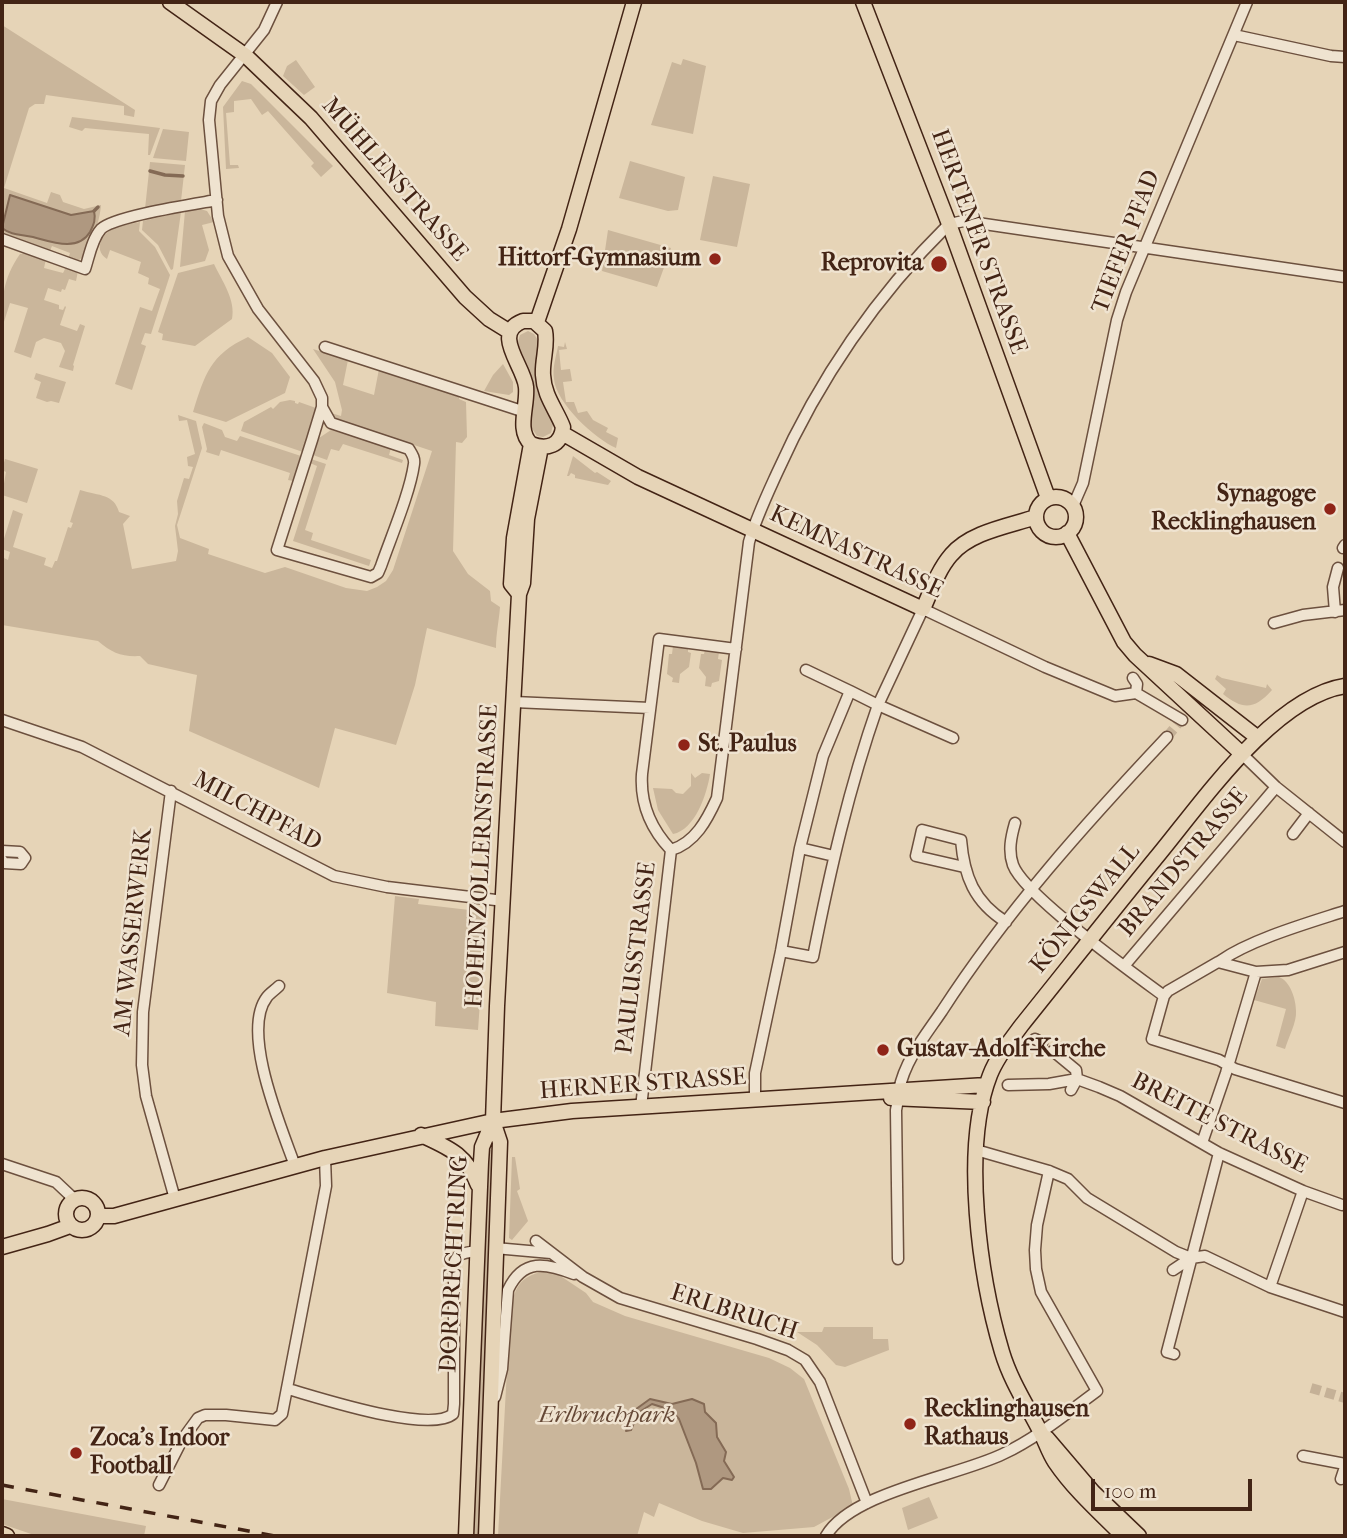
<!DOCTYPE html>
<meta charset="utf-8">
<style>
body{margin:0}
#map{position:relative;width:1347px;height:1538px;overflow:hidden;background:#e6d4b7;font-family:"IM FELL French Canon",serif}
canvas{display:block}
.frame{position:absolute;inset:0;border:4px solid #432415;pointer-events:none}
.scale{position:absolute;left:1091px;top:1479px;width:161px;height:32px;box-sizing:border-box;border:4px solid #432415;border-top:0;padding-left:9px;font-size:21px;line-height:24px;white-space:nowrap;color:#432415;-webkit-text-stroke:5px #efe3d0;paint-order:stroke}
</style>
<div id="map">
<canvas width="1347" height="1538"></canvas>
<div class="frame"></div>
<div class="scale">100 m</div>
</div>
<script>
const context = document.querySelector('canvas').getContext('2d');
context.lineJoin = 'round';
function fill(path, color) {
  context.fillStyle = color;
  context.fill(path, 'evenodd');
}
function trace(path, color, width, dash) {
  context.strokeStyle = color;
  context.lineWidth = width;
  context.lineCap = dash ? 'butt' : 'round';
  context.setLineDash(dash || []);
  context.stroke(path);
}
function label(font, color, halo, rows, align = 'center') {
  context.font = font + ' "IM FELL French Canon",serif';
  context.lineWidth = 5;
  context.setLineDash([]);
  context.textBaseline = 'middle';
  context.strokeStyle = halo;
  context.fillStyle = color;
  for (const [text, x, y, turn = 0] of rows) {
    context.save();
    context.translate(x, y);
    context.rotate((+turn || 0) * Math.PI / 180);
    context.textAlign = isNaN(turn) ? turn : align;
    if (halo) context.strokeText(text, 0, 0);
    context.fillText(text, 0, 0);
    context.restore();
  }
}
fill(new Path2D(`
 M 2,25 L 135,110 L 134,117 L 124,115 L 124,106 L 46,95 L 44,104 L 35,104 L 29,108 L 4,188 L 47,203 L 51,192 L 60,195 L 63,202 L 84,209 L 101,205 C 100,220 91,252 78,261 L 68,259 L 70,253 L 52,246 L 49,253 L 2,236 Z
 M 683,59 L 706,66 L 693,134 L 651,125 L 672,62 L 681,65 Z
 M 296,60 L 315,87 L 304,95 L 283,76 L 287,66 Z
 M 242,81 L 251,84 L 333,166 L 321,177 L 311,166 L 314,163 L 268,111 L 262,115 L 251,99 L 234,101 L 234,112 L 226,113 L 230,165 L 238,165 L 239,168 L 226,169 L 223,107 Z
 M 72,117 L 160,128 L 150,155 L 148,155 L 149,134 L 85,128 L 82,131 L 69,127 Z
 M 163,129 L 189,132 L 186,161 L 153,158 Z
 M 630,161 L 685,177 L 678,210 L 668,211 L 619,198 Z
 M 150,162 L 185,165 L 181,201 L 145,209 Z
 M 713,176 L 750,184 L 737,247 L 700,240 Z
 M 197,208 L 207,211 L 214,222 L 202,225 L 209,250 L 205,261 L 180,267 L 185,211 Z
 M 181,212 L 173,269 L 171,270 L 158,245 L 142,230 L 143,221 Z
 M 140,222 L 139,231 L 155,247 L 170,275 L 151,334 L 145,333 L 141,344 L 146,346 L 132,390 L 115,384 L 140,307 L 152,311 L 160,289 L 148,284 L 149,278 L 138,273 L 141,262 L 110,250 L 107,259 C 92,249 103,232 116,227 C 123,224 132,224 140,222 Z
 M 608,230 L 671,248 L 657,287 L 602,271 Z
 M 27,253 L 46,259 L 44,268 L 63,273 L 66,267 L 78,271 L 76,281 L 69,279 L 65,290 L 62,289 L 61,292 L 48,288 L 44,300 L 59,305 L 59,309 L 63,310 L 65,306 L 66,307 L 60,325 L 77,331 L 80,324 L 85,326 L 73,365 L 74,366 L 73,371 L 59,367 L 65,351 L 61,343 L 44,338 L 36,342 L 31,358 L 14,352 L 28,308 L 10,303 L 2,328 C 2,299 2,280 20,254 Z
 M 214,264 C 222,281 236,300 232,319 L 195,346 L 162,340 L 163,334 L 158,332 L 178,273 Z
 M 528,331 L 534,334 L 539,342 L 553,425 L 551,433 L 543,437 L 537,436 L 531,427 L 517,345 L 520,335 Z
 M 248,337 L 272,353 L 290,377 L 285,393 L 226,422 L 193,412 C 205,374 210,355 248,337 Z
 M 565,342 L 567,349 L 559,350 L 561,370 L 570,369 L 572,381 L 563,382 L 566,402 L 574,402 L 578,413 L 587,411 L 593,420 L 608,428 L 606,432 L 618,438 L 616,448 C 595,439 556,403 554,379 C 552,368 556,357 558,346 L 564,347 Z
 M 313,349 L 348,360 L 343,385 L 374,395 L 379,369 L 459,397 L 459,399 L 466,402 L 467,437 L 462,443 L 456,442 L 453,551 L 468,574 L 490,591 L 491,601 L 500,607 C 499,621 496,633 496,648 L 427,628 L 415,685 L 396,745 L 335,728 L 319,788 L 189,731 L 197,675 L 148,664 L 140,656 C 122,657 112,653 98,641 L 2,625 L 2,557 L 8,560 L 10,552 L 2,549 L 2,545 L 13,510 L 23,514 L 13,547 L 46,558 L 44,565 L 52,568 L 55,561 L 57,561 L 68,527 L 71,528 L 73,523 L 70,522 L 80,490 C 100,496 114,494 119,512 L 130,516 L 123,524 L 132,569 L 176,561 L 178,551 L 175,526 L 178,514 L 177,501 L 184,478 L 189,479 L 193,467 L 188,466 L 187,457 L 195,454 L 187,420 L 179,421 L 178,415 L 196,421 L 202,448 L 177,525 L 180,538 L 209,549 L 208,554 L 265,573 L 285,567 L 346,588 L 367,591 L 377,587 L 386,581 L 393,570 L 432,451 L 336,419 L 331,413 L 341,416 L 342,410 L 335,382 Z
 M 503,364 L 513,382 L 513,392 L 509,395 L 484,391 L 493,375 Z
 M 36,373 L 66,382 L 59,403 L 51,401 L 47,402 L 36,398 L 41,382 L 34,379 Z
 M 290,400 L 295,401 L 295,403 L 298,404 L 299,402 L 316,408 L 303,452 L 241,431 L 244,422 L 271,407 L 273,409 L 280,402 Z
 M 204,423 L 222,430 L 225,437 L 237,441 L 240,436 L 301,456 L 293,481 L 288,480 L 290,473 L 221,450 L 219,456 L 206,452 L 207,449 L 202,427 Z
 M 331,430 L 391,448 L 389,455 L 403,460 L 402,463 L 343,444 L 339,451 L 331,449 L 327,460 L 313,455 L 319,438 Z
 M 573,456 L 595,473 L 597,472 L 611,481 L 608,485 L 575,478 L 575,475 L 571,473 L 569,476 L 567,476 Z
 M 5,459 L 38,469 L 27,503 L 2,495 L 6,472 L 2,470 Z
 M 311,459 L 326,464 L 305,530 L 313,533 L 311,540 L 371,560 L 369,566 L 293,541 L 317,466 L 310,463 Z
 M 673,646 L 688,648 L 688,652 L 691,653 L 689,667 L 680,674 L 679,683 L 672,682 L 673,678 L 667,674 L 669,654 L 672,654 Z
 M 705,650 L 719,652 L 718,659 L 722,660 L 719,681 L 712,683 L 711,687 L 705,686 L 706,677 L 699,668 L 701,654 L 704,654 Z
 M 1217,675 L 1222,678 L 1266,688 L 1267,684 L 1272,690 C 1254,710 1243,710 1223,694 L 1226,689 L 1215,679 Z
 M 691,773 L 695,778 L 702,773 L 710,774 C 707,794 695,830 673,834 L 658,810 L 653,788 L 672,789 L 676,793 L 683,794 L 691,786 Z
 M 395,896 L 419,899 L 418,904 L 478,911 L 486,916 L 478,1030 L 435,1026 L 436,1002 L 387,993 Z
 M 1279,977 C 1290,981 1296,999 1296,1011 C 1297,1022 1288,1038 1285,1049 L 1276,1046 L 1286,1009 L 1254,1000 L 1262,979 Z
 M 488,1150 L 493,1150 L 481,1536 L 472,1536 Z
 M 512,1157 L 515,1157 L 520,1189 L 517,1191 L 528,1221 L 512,1240 L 509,1238 Z
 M 544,1271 L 559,1275 L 586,1293 L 593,1302 L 625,1316 L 769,1358 L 790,1368 L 804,1379 L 849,1489 L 853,1506 L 814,1527 L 743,1533 L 702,1521 L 659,1503 L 654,1517 L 644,1512 L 637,1536 L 498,1536 L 510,1314 C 515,1288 517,1278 544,1271 Z
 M 824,1327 L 873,1327 L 873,1339 L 888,1339 L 889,1350 L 845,1367 L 836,1365 L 817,1345 L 797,1332 L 822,1332 Z
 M 929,1497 L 938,1518 L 908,1530 L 902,1508 Z
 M 2,1499 L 146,1526 L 144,1536 L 37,1536 L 2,1524 Z`), '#cab69b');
const water = new Path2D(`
 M 10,195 L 71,215 L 94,211 C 96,219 94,224 90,232 C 78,252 52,242 33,237 C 22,234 12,236 2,228 Z
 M 650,1399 L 672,1404 L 692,1399 L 704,1404 L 705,1412 L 716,1423 L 717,1437 L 726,1452 L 724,1461 L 734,1477 L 732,1480 L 723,1478 L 711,1489 L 703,1489 L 696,1463 L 679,1419 L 671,1410 L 652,1404 L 638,1413 L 631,1430 L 626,1431 L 632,1412 Z`);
fill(water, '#af9880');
trace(water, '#846a55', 2);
trace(new Path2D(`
 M 150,171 L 165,175 L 183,176
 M 94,211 L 98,207`), '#846a55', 3.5);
trace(new Path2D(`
 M 1167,737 L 1180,721
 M 1311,1388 L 1345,1398`), '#c5b197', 10, [10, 5]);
const minor = new Path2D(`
 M 277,2 L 264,30 L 220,85 L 211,101 L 209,120 L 218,216 L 228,256 L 258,309 L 314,381 L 322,398 L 322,407 L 312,440 L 277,550 L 371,577 L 378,573 L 381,566 C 391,537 410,493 414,464 C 415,458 412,454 409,449 L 331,423 L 322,407
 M 1234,35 L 1331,56 L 1345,57
 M 2,239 L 85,269 C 89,257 92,239 101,229 C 114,216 195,204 217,200
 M 325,347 L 525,412
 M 1073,506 L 1083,483 L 1117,320 L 1126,292 L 1247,2
 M 1343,548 L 1345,545
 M 1335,612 L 1333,587 L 1338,568
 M 1274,623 L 1303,615 L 1345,610
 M 806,670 L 850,691
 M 1133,678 L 1137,684 L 1136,693
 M 514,702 L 650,708
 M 2,720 L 82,747 L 334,876 L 387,887 L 504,901
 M 953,738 L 878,705 L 923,609 L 1045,667 L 1115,696 L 1136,693 L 1182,720
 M 1242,754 L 1276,787 L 1345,842
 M 171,791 L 143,1012 L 142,1065 L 146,1096 L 175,1199
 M 1015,823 C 1011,837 1008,851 1013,865 C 1024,895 1134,974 1164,996
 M 1293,834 L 1309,813
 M 800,848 L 834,856
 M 671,850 C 695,843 707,820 717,798 L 749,542 C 756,518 767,495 777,473 C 818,381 877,295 949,224 L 964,221 L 1345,277
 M 671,850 C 651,829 640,804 642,774 L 659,639 L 736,649
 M 2,851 L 20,852 L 25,858 L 21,864 L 4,863 L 2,860
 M 964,867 L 916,856 L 922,830 L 961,840 C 964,876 974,902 1006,922
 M 1345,952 L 1288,970 L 1256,972 L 1218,962 L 1168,991 L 1164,996 L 1152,1039 L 1219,1060 L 1235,1069 L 1345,1103
 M 1220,961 C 1252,939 1308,923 1345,911
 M 1124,966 L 1276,787
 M 279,986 C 275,990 270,993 267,997 C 240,1032 282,1129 295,1166
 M 1035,1039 L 1042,1043
 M 1053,1051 L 1076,1070 L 1077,1079 L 1071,1090
 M 1008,1085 L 1049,1084 L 1077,1079 L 1099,1087 L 1120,1096 L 1219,1153 L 1303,1191 L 1342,1205
 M 899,1090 C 905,1060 925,1036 942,1011 C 1006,912 1086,823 1167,737
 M 755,1099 L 755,1073 L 781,951 L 800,848 L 823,756 L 850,691 L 878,705 C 849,788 830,871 813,957 L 781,951
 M 898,1100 L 896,1110 L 898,1259
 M 641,1107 L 671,850
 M 1202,1143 L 1226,1073 L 1256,972
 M 976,1150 L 1049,1171 L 1068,1179 L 1087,1198 L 1176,1252 L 1191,1258
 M 2,1164 L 56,1182 L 74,1199
 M 536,1241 L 583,1277 L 620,1298 L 757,1339 L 788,1350 L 805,1360 L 820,1382 L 867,1503
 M 495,1248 L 551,1253
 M 1173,1270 L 1191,1258 L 1205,1256 L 1270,1287 L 1345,1312
 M 1270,1287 L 1303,1191
 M 1174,1354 L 1167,1352 L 1219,1153
 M 288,1389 C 320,1398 429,1434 453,1414 L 454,1404 L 454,1264 C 457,1252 466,1253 477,1251
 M 495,1397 L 502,1369 L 508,1290 C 523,1258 546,1263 574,1274
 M 1303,1456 L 1345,1464
 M 1341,1479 L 1345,1467
 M 159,1485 L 182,1440 L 198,1418 L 205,1415 L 226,1415 L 275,1420 L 282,1414 L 326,1186 L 325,1158
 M 826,1536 C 851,1492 958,1476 1003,1454 C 1037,1438 1067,1413 1097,1391 L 1041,1292 L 1036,1269 L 1035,1250 L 1037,1225 L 1049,1171`);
const major = new Path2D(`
 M 170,2 L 246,56 L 311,118 L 465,297 L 489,319 L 510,332
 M 863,2 L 949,224 L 1048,498
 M 523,321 L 534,321 L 545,331 C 548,346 542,360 543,375 C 544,396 556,409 563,427 C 561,446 547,450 531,444 C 516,430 528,406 526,387 C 524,366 491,333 523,321 Z
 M 537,322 L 569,229 L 634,2
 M 562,433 L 638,477 L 923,609 C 931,591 938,570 951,555 C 970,532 1009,526 1036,517
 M1036 517a20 20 0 1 1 40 0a20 20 0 1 1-40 0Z
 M 1067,533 L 1124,642 L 1135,655 L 1242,754
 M 519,594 L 511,584 L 514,538 L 531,444
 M 1149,664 L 1176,674 L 1258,738
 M 891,1098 L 983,1102
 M 421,1135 C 449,1148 466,1154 478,1185
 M66 1214a16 16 0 1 1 32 0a16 16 0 1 1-32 0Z
 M 98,1216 L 114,1216 L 325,1158 L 493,1121 L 572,1111 L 986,1085
 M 2,1247 L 48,1234 L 70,1226
 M 1047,1438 L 1093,1492 L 1139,1536
 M 2,1534 L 7,1536
 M 466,1536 L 481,1162 L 482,1147 L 493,1121
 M 486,1536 L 500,1142 L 493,1121 L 497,1006 L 519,594 L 523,583 L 527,519 L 541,447
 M 1123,1536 C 1100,1513 1074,1490 1055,1462 C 1049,1453 1046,1443 1041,1433 C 1028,1407 1011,1382 1002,1352 C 980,1278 961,1149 990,1075 C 997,1057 1010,1041 1021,1026 C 1066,970 1110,914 1155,859 C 1200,805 1273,697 1345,686`);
trace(minor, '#6c503e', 13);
trace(major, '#432415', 17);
trace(minor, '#efe3d0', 10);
trace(major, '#e6d4b7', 14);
trace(new Path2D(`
 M 2,1485 L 275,1536`), '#432415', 3.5, [12, 12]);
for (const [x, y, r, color] of [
 [715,259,7,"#8f2418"],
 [939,264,9,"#8f2418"],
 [1330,509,7,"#8f2418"],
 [684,745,7,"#8f2418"],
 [883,1050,7,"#8f2418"],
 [910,1424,7,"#8f2418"],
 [76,1453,7,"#8f2418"]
]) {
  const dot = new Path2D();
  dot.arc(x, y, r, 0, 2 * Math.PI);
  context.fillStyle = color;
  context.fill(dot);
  trace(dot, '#efe3d0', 2.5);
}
label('24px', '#432415', '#efe3d0', [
 ["MÜHLENSTRASSE",394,180,49],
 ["HERTENER STRASSE",978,242,70],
 ["TIEFER PFAD",1127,242,-69],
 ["KEMNASTRASSE",856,553,25],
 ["MILCHPFAD",257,812,28],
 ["HOHENZOLLERNSTRASSE",483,856,-87],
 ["BRANDSTRASSE",1184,863,-50],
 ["KÖNIGSWALL",1086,909,-51],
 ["AM WASSERWERK",134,932,-84],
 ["PAULUSSTRASSE",637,958,-83],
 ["HERNER STRASSE",643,1085,-4],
 ["BREITE STRASSE",1219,1124,27],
 ["DORDRECHTRING",455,1264,-87],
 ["ERLBRUCH",734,1313,18]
]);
label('bold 24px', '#432415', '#efe3d0', [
 ["Hittorf-Gymnasium",701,259,"right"],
 ["Reprovita",923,264,"right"],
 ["Synagoge",1316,495,"right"],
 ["Recklinghausen",1316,523,"right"],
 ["St. Paulus",698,745],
 ["Gustav-Adolf-Kirche",897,1050],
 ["Recklinghausen",924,1410],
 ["Rathaus",924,1438],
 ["Zoca's Indoor",90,1439],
 ["Football",90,1467]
], 'left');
label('italic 24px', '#654836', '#efe3d0', [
 ["Erlbruchpark",607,1416]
]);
</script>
